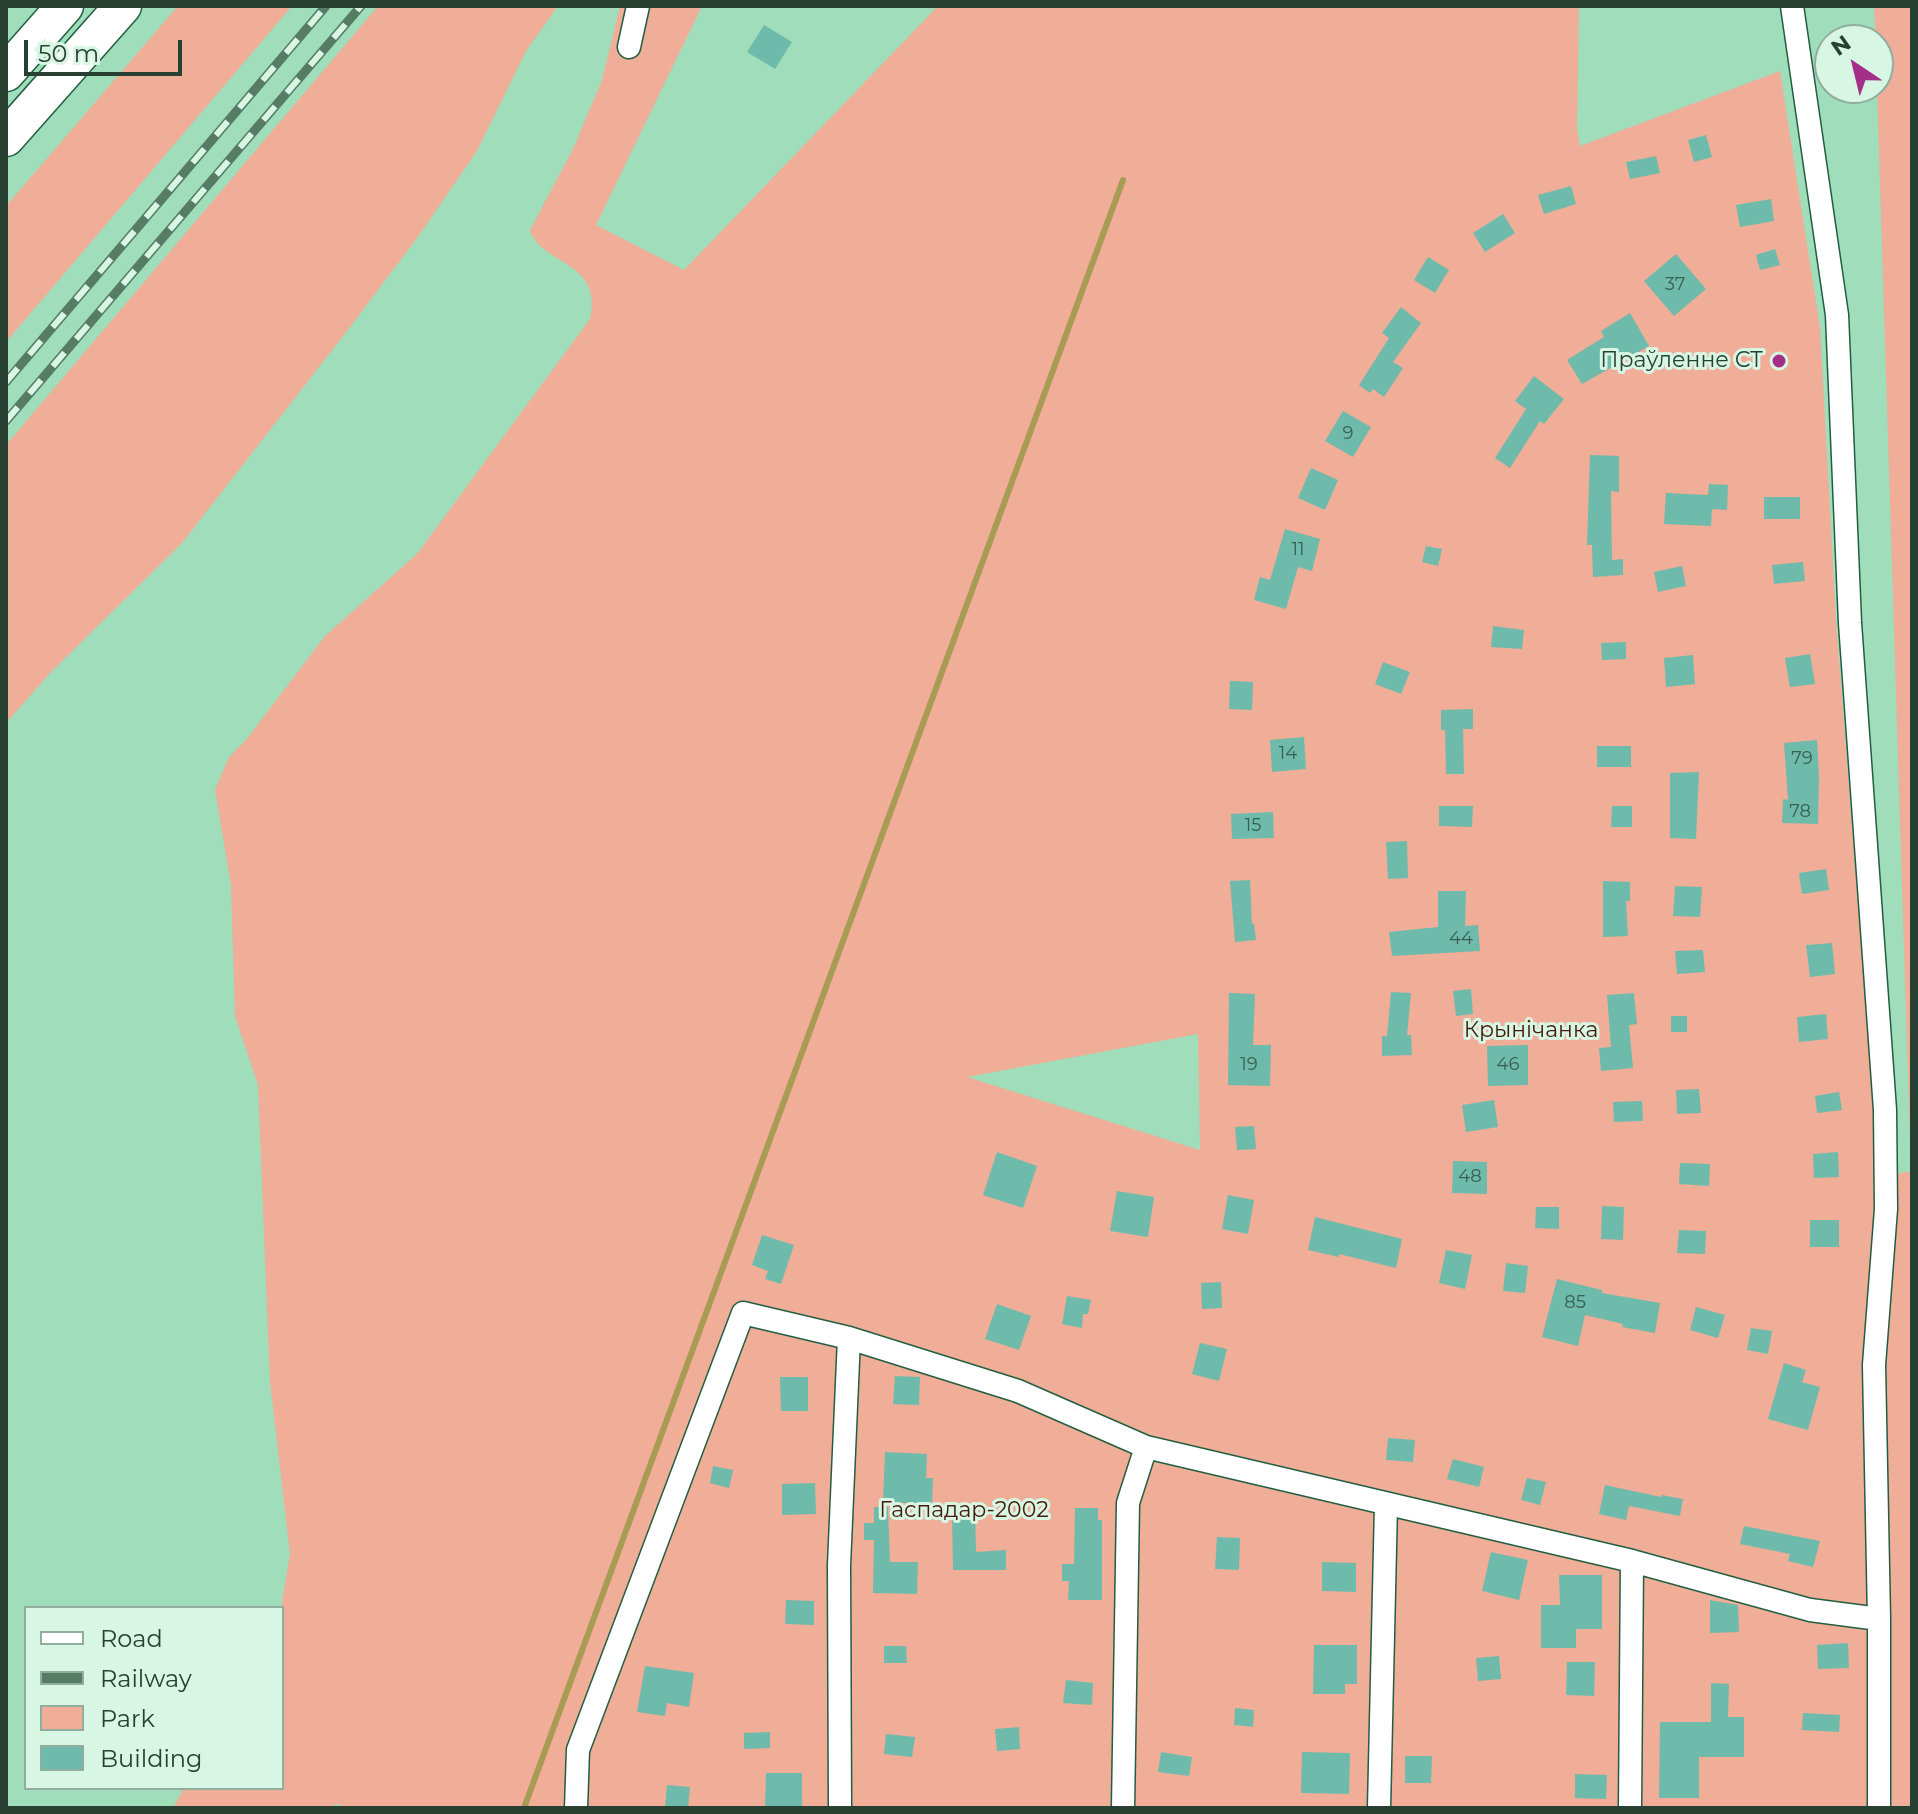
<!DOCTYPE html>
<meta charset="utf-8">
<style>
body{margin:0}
#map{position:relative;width:1918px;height:1814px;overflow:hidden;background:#a0ddba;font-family:Montserrat,sans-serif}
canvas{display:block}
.frame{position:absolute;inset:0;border:8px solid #274032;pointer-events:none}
.legend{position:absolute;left:24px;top:1606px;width:260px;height:184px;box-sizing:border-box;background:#d8f6e4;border:2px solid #91ad9d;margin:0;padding:10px 14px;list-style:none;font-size:24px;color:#274032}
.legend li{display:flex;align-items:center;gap:16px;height:40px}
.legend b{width:40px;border:2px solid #91ad9d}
.north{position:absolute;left:1814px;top:24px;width:80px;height:80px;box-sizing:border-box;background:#d8f6e4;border:2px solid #91ad9d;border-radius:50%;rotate:325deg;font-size:22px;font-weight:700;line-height:32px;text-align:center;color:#274032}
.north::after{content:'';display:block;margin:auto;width:28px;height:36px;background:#a42f89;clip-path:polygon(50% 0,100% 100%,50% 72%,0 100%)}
.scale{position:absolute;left:24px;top:40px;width:158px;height:36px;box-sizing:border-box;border:4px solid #274032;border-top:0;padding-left:10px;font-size:24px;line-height:28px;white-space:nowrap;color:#274032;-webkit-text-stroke:6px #d8f6e4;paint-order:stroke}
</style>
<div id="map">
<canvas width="1918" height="1814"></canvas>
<div class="frame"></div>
<ul class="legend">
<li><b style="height:10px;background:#fff"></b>Road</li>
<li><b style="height:10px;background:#567c66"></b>Railway</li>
<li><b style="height:22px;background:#f0ad97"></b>Park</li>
<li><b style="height:22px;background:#6fbbab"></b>Building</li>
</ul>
<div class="north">N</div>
<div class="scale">50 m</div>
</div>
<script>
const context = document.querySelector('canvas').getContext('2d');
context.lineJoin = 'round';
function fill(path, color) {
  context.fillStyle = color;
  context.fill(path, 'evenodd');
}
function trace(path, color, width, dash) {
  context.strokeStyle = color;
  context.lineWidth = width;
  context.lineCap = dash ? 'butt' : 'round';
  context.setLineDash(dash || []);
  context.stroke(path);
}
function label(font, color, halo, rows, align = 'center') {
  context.font = font + ' Montserrat,sans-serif';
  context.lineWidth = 6;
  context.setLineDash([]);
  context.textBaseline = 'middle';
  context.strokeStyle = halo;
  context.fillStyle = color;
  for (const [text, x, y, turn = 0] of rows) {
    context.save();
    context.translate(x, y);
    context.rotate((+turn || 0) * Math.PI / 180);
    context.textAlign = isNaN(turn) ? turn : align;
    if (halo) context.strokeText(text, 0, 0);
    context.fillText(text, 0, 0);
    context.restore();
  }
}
fill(new Path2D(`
 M 178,6 L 292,6 L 6,342 L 6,206 Z
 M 378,6 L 558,6 L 526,51 L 477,151 L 417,238 L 347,331 L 182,543 L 51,672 L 6,723 L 6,445 Z
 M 620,6 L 702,6 L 596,225 L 684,270 L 938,6 L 1579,6 L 1577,129 L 1580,146 L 1780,71 L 1820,328 L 1836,620 L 1879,1178 L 1911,1171 L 1877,88 L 1878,40 L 1876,40 L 1874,6 L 1912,6 L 1912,1808 L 346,1808 L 337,1804 L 326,1808 L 173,1808 L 184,1788 L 282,1788 L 281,1608 L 290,1554 L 270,1382 L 258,1085 L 235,1016 L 231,885 L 215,790 L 229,757 L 246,740 L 325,636 L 417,554 L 590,319 C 604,260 540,265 530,230 L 574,147 L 602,80 ZM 1198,1034 L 1200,1150 L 967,1077 Z`), '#f0ad97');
trace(new Path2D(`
 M 524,1808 L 1123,180`), '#a89b52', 6);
fill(new Path2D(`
 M 764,25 L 792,42 L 775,69 L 747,52 Z
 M 1706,135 L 1712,157 L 1694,162 L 1688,140 Z
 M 1656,156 L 1660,173 L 1630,179 L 1626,162 Z
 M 1571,186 L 1576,204 L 1544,214 L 1538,195 Z
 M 1771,199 L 1774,221 L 1740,227 L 1736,205 Z
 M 1503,214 L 1515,233 L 1485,252 L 1473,233 Z
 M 1775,249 L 1780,265 L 1760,270 L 1756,255 Z
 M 1676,254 L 1706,289 L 1674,316 L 1644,281 Z
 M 1428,257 L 1449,270 L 1435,293 L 1414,280 Z
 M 1401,307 L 1421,323 L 1393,362 L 1403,368 L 1384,397 L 1373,389 L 1370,393 L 1359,385 L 1389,338 L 1382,333 Z
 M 1630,313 L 1649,346 L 1582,384 L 1567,360 L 1604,337 L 1601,331 Z
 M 1534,376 L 1564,399 L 1544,424 L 1540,421 L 1510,468 L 1495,458 L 1526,409 L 1515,401 Z
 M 1343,411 L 1371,427 L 1353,457 L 1325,441 Z
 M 1590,455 L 1619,456 L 1619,492 L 1611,491 L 1612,560 L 1623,559 L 1623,575 L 1593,577 L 1592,545 L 1587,545 Z
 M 1311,468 L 1338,480 L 1325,510 L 1298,498 Z
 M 1709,484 L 1728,485 L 1727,510 L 1712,509 L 1711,526 L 1664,524 L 1666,493 L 1708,495 Z
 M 1764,497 L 1800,497 L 1800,519 L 1764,519 Z
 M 1285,529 L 1320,539 L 1312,571 L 1298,567 L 1286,609 L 1254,600 L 1260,577 L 1270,580 Z
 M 1426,546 L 1442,549 L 1438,566 L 1422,562 Z
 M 1803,562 L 1805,581 L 1774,584 L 1772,565 Z
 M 1682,566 L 1686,586 L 1658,592 L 1654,572 Z
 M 1493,626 L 1524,630 L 1522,649 L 1491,647 Z
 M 1626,642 L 1626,659 L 1602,660 L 1601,643 Z
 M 1810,654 L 1815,684 L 1790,687 L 1785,658 Z
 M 1693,655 L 1695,684 L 1666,687 L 1664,658 Z
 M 1383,662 L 1410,672 L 1401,694 L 1375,684 Z
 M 1230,681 L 1253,682 L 1252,710 L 1229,709 Z
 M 1473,709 L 1473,729 L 1463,729 L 1464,774 L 1446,774 L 1445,730 L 1441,730 L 1441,710 Z
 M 1304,737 L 1306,769 L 1272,772 L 1270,740 Z
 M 1817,740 L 1819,776 L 1818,824 L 1782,823 L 1783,799 L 1788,800 L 1784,743 Z
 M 1597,746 L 1631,746 L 1631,767 L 1597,767 Z
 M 1699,772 L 1696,839 L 1670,838 L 1670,773 Z
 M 1439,806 L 1473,806 L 1472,827 L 1439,826 Z
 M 1612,806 L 1632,806 L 1632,827 L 1611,827 Z
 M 1273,812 L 1274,838 L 1232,839 L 1231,814 Z
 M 1407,841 L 1408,878 L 1388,879 L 1386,842 Z
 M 1826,869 L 1829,890 L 1802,894 L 1799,873 Z
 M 1250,880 L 1252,924 L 1254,924 L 1256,940 L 1235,942 L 1230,881 Z
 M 1603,881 L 1630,882 L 1630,901 L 1626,901 L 1628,936 L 1603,937 Z
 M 1675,886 L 1702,887 L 1700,917 L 1673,916 Z
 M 1438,891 L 1466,891 L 1465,926 L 1478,925 L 1480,951 L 1392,956 L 1389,932 L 1438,927 Z
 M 1832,943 L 1835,974 L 1810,977 L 1806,945 Z
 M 1703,950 L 1705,972 L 1677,974 L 1675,951 Z
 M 1471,989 L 1473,1014 L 1456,1016 L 1453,991 Z
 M 1391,992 L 1411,993 L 1407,1035 L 1411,1035 L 1412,1055 L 1382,1056 L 1382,1036 L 1387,1036 Z
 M 1229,993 L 1255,994 L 1253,1045 L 1271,1045 L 1270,1086 L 1228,1085 Z
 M 1634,993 L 1637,1024 L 1629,1025 L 1633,1068 L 1601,1071 L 1599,1048 L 1611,1047 L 1607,995 Z
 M 1826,1014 L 1828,1039 L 1799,1042 L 1797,1017 Z
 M 1671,1016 L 1687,1016 L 1687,1032 L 1671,1032 Z
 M 1528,1045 L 1528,1085 L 1488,1086 L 1487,1046 Z
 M 1699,1089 L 1701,1113 L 1677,1114 L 1676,1090 Z
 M 1839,1092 L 1842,1110 L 1817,1113 L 1815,1096 Z
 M 1494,1100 L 1498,1127 L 1466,1132 L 1462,1105 Z
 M 1642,1101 L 1643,1121 L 1614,1122 L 1613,1102 Z
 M 1254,1126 L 1256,1149 L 1237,1150 L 1235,1127 Z
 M 997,1152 L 1037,1166 L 1023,1208 L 983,1195 Z
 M 1838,1152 L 1839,1177 L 1814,1178 L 1813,1154 Z
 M 1453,1161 L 1487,1162 L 1487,1194 L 1452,1193 Z
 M 1680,1163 L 1710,1164 L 1709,1186 L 1679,1184 Z
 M 1117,1191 L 1154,1197 L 1148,1237 L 1110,1231 Z
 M 1228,1195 L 1254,1200 L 1248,1234 L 1222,1229 Z
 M 1602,1206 L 1624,1207 L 1623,1240 L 1601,1239 Z
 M 1536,1207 L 1559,1207 L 1559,1229 L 1535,1228 Z
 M 1315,1217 L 1402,1239 L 1396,1268 L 1339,1254 L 1339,1257 L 1308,1250 Z
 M 1810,1220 L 1839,1220 L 1839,1247 L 1810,1247 Z
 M 1679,1230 L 1706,1231 L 1705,1254 L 1677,1253 Z
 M 762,1235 L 794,1245 L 781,1284 L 765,1279 L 768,1271 L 752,1265 Z
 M 1446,1250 L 1472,1255 L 1465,1289 L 1439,1283 Z
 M 1506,1263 L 1528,1266 L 1525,1293 L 1503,1291 Z
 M 1557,1279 L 1602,1290 L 1602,1293 L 1660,1303 L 1655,1333 L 1622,1327 L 1623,1324 L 1585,1315 L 1578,1346 L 1542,1337 Z
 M 1221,1282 L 1222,1308 L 1202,1309 L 1201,1283 Z
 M 1067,1296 L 1091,1300 L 1088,1314 L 1083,1314 L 1082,1328 L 1062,1324 Z
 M 997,1304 L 1031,1316 L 1019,1350 L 985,1339 Z
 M 1696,1307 L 1725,1315 L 1718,1338 L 1690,1330 Z
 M 1751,1328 L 1772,1331 L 1768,1354 L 1747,1350 Z
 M 1200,1343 L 1227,1349 L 1219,1381 L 1192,1374 Z
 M 1784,1363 L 1806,1370 L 1802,1382 L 1820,1387 L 1808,1430 L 1768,1419 Z
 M 895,1376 L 920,1377 L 919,1405 L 893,1404 Z
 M 780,1377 L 808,1377 L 808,1411 L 781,1411 Z
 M 1388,1438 L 1415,1440 L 1413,1462 L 1386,1460 Z
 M 885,1452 L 927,1454 L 926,1478 L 933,1478 L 932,1504 L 883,1502 Z
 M 1453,1459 L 1484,1467 L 1479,1487 L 1447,1479 Z
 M 713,1466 L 733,1470 L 729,1488 L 710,1483 Z
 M 1527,1478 L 1546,1482 L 1540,1505 L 1521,1500 Z
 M 815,1483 L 816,1514 L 782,1515 L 782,1484 Z
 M 1605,1485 L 1661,1497 L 1662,1495 L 1683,1499 L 1680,1516 L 1629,1506 L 1626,1520 L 1599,1514 Z
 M 874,1507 L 888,1507 L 890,1562 L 918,1562 L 917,1594 L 873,1593 L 874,1540 L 864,1540 L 864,1523 L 874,1523 Z
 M 1075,1508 L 1098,1508 L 1098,1520 L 1102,1520 L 1102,1600 L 1068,1600 L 1069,1581 L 1062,1581 L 1062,1564 L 1074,1564 Z
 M 975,1509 L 976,1552 L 1006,1550 L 1006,1570 L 953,1570 L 952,1510 Z
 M 1744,1526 L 1820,1541 L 1813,1567 L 1788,1561 L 1790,1554 L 1740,1544 Z
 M 1217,1537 L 1240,1538 L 1239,1570 L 1215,1569 Z
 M 1491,1552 L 1528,1560 L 1519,1600 L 1482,1591 Z
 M 1322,1562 L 1356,1563 L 1356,1592 L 1322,1591 Z
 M 1559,1575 L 1602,1575 L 1602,1629 L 1576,1629 L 1576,1648 L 1541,1648 L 1541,1605 L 1560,1605 Z
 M 786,1600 L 814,1601 L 814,1625 L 785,1624 Z
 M 1710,1600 L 1738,1605 L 1739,1632 L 1710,1633 Z
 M 1848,1643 L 1849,1668 L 1818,1669 L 1817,1645 Z
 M 1314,1645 L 1357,1645 L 1357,1684 L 1345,1684 L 1345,1694 L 1313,1694 Z
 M 884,1646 L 906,1646 L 907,1663 L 884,1663 Z
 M 1499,1656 L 1501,1679 L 1478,1681 L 1476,1658 Z
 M 1567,1662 L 1595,1662 L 1594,1696 L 1566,1695 Z
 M 645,1666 L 694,1673 L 689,1707 L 667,1703 L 665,1716 L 637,1712 Z
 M 1066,1680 L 1093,1683 L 1092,1705 L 1063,1703 Z
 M 1711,1683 L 1729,1684 L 1728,1717 L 1744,1717 L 1744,1757 L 1699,1757 L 1699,1798 L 1659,1798 L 1660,1722 L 1711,1722 Z
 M 1235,1708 L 1254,1710 L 1253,1727 L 1234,1725 Z
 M 1803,1713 L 1840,1715 L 1839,1732 L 1802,1730 Z
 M 1019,1727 L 1020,1749 L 997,1751 L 995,1729 Z
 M 770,1732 L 770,1748 L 744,1749 L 744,1733 Z
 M 886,1734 L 915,1737 L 912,1757 L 884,1754 Z
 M 1161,1752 L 1192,1757 L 1189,1776 L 1158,1772 Z
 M 1302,1752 L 1350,1753 L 1349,1794 L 1301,1793 Z
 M 1405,1756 L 1432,1756 L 1431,1783 L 1405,1783 Z
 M 766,1773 L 802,1773 L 802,1808 L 765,1808 Z
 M 1575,1774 L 1607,1775 L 1606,1799 L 1575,1798 Z
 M 667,1785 L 690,1787 L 688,1808 L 665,1808 Z`), '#6fbbab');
const minor = new Path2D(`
 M 1792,6 L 1837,315 L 1850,623 L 1885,1110 L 1886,1209 L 1874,1365 L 1879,1619
 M 629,47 L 638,6
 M 576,1808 L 578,1750 L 743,1313 L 849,1338 L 1018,1391 L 1146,1447 L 1632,1561 L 1810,1610 L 1879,1619 L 1879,1808
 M 840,1808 L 839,1565 L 849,1338
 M 1123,1808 L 1128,1503 L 1146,1447
 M 1379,1808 L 1386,1505
 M 1630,1808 L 1632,1561`);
const trunk = new Path2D(`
 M 6,73 L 65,6
 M 6,138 L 123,6`);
trace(minor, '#225e40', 25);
trace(trunk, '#225e40', 39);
trace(minor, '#fff', 22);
trace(trunk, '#fff', 36);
const rail = new Path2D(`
 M 6,382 L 326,6
 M 6,421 L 361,6`);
trace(rail, '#567c66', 9);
trace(rail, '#d8f6e4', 6, [18]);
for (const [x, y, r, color] of [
 [1779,361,8,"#a42f89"]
]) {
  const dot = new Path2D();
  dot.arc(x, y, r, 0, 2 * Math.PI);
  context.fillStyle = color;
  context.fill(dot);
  trace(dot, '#d8f6e4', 3);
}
label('18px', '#395f50', null, [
 ["37",1675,285],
 ["9",1348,434],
 ["11",1298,550],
 ["14",1288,754],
 ["79",1802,759],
 ["78",1800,812],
 ["15",1253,826],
 ["44",1461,939],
 ["19",1249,1065],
 ["46",1508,1065],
 ["48",1470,1177],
 ["85",1575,1303]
]);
label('22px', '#274032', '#d8f6e4', [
 ["Праўленне СТ",1763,361]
], 'right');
label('22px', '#481a0a', '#d8f6e4', [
 ["Крынічанка",1531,1031],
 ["Гаспадар-2002",964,1511]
]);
</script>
